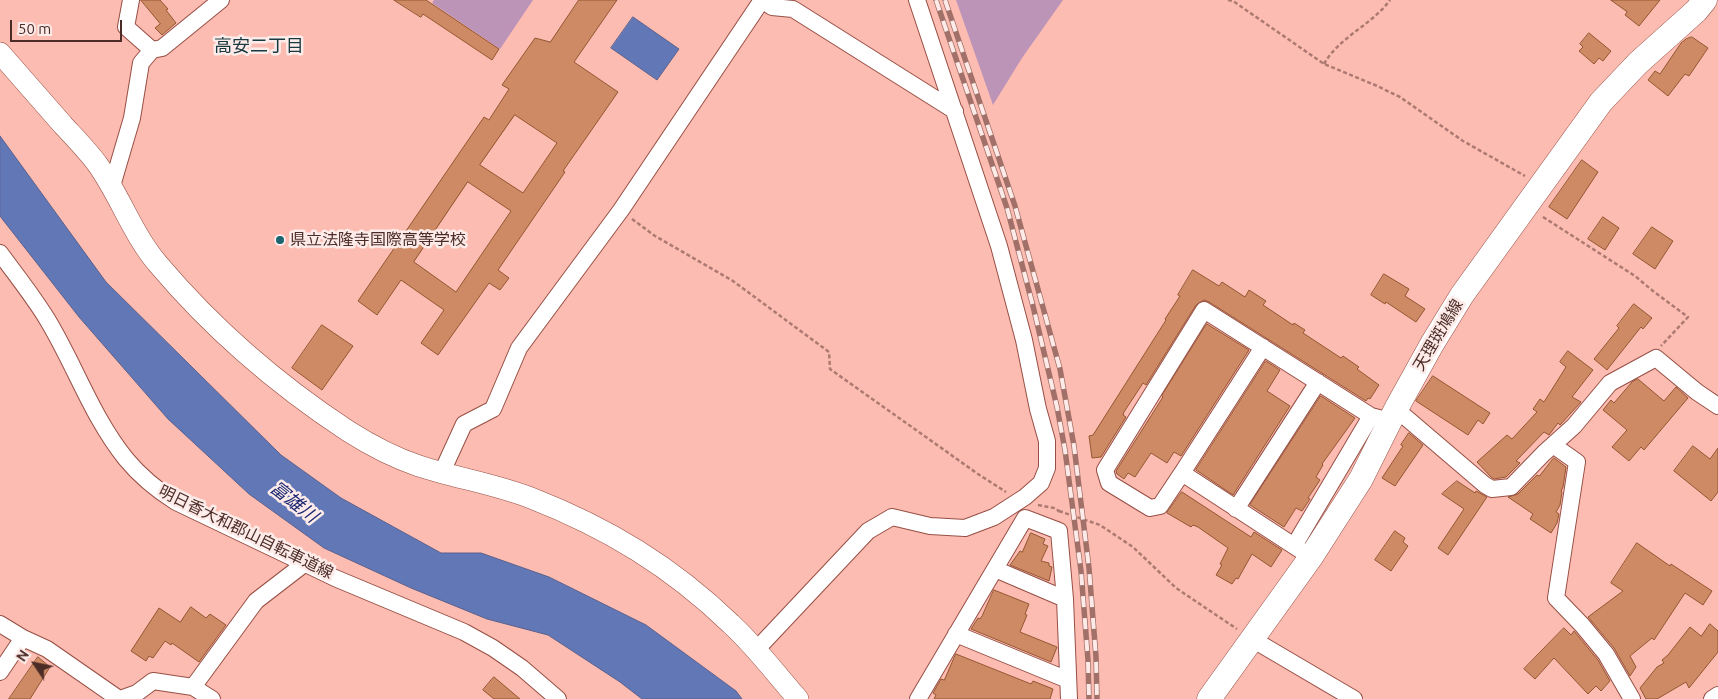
<!DOCTYPE html>
<meta charset="utf-8">
<style>
body{margin:0}
#map{position:relative;width:1718px;height:699px;overflow:hidden;background:#fdbcb1;font-family:Ubuntu,sans-serif}
canvas{display:block}
.north{position:absolute;left:10px;top:639px;width:50px;height:50px;-webkit-text-stroke:4px #fcebe8;paint-order:stroke;rotate:304deg;font-size:14px;font-weight:700;line-height:20px;text-align:center;color:#4c2c27}
.north::after{content:'';display:block;margin:auto;width:18px;height:22px;background:#4c2c27;clip-path:polygon(50% 0,100% 100%,50% 72%,0 100%)}
.scale{position:absolute;left:10px;top:20px;width:112px;height:22px;box-sizing:border-box;border:2px solid #4c2c27;border-top:0;padding-left:6px;font-size:15px;line-height:18px;white-space:nowrap;color:#4c2c27;-webkit-text-stroke:4px #fcebe8;paint-order:stroke}
</style>
<div id="map">
<canvas width="1718" height="699"></canvas>
<div class="north">N</div>
<div class="scale">50 m</div>
</div>
<script>
const context = document.querySelector('canvas').getContext('2d');
context.lineJoin = 'round';
function fill(path, color) {
  context.fillStyle = color;
  context.fill(path, 'evenodd');
}
function trace(path, color, width, dash) {
  context.strokeStyle = color;
  context.lineWidth = width;
  context.lineCap = dash ? 'butt' : 'round';
  context.setLineDash(dash || []);
  context.stroke(path);
}
function label(font, color, halo, rows, align = 'center') {
  context.font = font + ' Ubuntu,"Noto Sans JP",sans-serif';
  context.lineWidth = 5;
  context.setLineDash([]);
  context.textBaseline = 'middle';
  context.strokeStyle = halo;
  context.fillStyle = color;
  for (const [text, x, y, turn = 0] of rows) {
    context.save();
    context.translate(x, y);
    context.rotate((+turn || 0) * Math.PI / 180);
    context.textAlign = isNaN(turn) ? turn : align;
    if (halo) context.strokeText(text, 0, 0);
    context.fillText(text, 0, 0);
    context.restore();
  }
}
fill(new Path2D(`
 M 434,0 L 533,0 L 500,49 L 432,3 Z
 M 956,0 L 1063,0 L 1022,58 L 993,105 Z`), '#bc94b8');
const water = new Path2D(`
 M 633,17 L 679,49 L 657,80 L 611,48 Z
 M 0,136 L 106,282 L 281,455 L 341,498 L 441,553 L 481,553 L 549,577 L 646,625 L 736,691 L 742,699 L 642,699 L 620,682 L 548,635 L 487,619 L 411,588 L 324,548 L 249,494 L 168,419 L 79,317 L 3,220 L 0,216 Z`);
fill(water, '#6277b6');
trace(water, '#5b608b', 1);
const building = new Path2D(`
 M 141,0 L 160,0 L 168,9 L 166,10 L 176,23 L 162,35 L 155,28 L 160,24 Z
 M 394,0 L 426,0 L 499,49 L 492,60 L 423,14 L 421,17 Z
 M 579,0 L 617,0 L 574,62 L 618,92 L 563,171 L 565,172 L 498,270 L 509,278 L 500,290 L 489,283 L 438,355 L 421,343 L 444,310 L 401,280 L 377,315 L 358,301 L 484,117 L 489,120 L 509,89 L 502,85 L 535,38 L 550,42 ZM 515,115 L 557,143 L 523,193 L 480,165 ZM 468,182 L 511,211 L 456,292 L 414,262 Z
 M 1611,0 L 1660,0 L 1639,26 L 1625,15 L 1627,12 Z
 M 1589,33 L 1611,51 L 1603,61 L 1599,58 L 1594,64 L 1579,51 L 1583,47 L 1580,44 Z
 M 1692,37 L 1708,48 L 1689,76 L 1685,74 L 1668,96 L 1648,80 L 1655,71 L 1660,74 L 1681,43 L 1686,39 Z
 M 1582,160 L 1598,172 L 1567,219 L 1549,207 Z
 M 1603,217 L 1619,228 L 1605,250 L 1588,239 Z
 M 1652,227 L 1673,241 L 1655,269 L 1633,254 Z
 M 1193,270 L 1219,286 L 1222,282 L 1245,297 L 1249,290 L 1266,301 L 1263,305 L 1293,325 L 1294,323 L 1305,330 L 1303,333 L 1341,358 L 1343,356 L 1359,367 L 1357,369 L 1379,385 L 1370,399 L 1368,398 L 1366,401 L 1209,302 L 1204,300 L 1196,305 L 1146,385 L 1143,383 L 1124,412 L 1123,415 L 1126,417 L 1101,457 L 1092,458 L 1089,436 L 1093,435 L 1166,320 L 1165,319 L 1180,296 L 1178,295 Z
 M 1384,274 L 1409,289 L 1405,296 L 1425,309 L 1416,322 L 1386,302 L 1385,304 L 1371,295 Z
 M 1634,304 L 1652,318 L 1643,329 L 1641,327 L 1607,370 L 1594,359 L 1619,328 L 1617,326 Z
 M 1207,324 L 1249,350 L 1181,456 L 1174,452 L 1167,463 L 1151,453 L 1135,477 L 1128,473 L 1124,479 L 1117,474 L 1116,471 L 1163,397 L 1162,396 Z
 M 322,325 L 353,346 L 322,390 L 292,368 Z
 M 1568,351 L 1593,370 L 1572,397 L 1581,402 L 1560,425 L 1558,423 L 1549,435 L 1544,432 L 1516,461 L 1520,463 L 1506,477 L 1494,479 L 1491,477 L 1477,462 L 1507,435 L 1512,439 L 1537,412 L 1533,409 L 1540,399 L 1544,402 L 1566,367 L 1560,362 Z
 M 1266,361 L 1280,370 L 1267,391 L 1290,406 L 1233,495 L 1196,470 Z
 M 1433,376 L 1490,413 L 1483,424 L 1478,420 L 1468,435 L 1416,401 Z
 M 1638,379 L 1664,401 L 1676,387 L 1688,398 L 1644,450 L 1641,447 L 1629,461 L 1612,447 L 1627,430 L 1603,410 L 1611,400 L 1614,403 L 1632,382 Z
 M 1321,396 L 1355,418 L 1322,464 L 1323,465 L 1316,477 L 1320,480 L 1308,498 L 1310,499 L 1302,511 L 1296,508 L 1284,527 L 1250,505 Z
 M 1409,433 L 1423,445 L 1395,486 L 1382,478 L 1403,446 L 1401,445 Z
 M 1693,446 L 1710,459 L 1718,448 L 1718,492 L 1711,501 L 1674,471 Z
 M 1554,458 L 1566,467 L 1563,487 L 1561,491 L 1562,492 L 1560,505 L 1556,512 L 1559,514 L 1557,523 L 1551,533 L 1530,519 L 1533,514 L 1508,497 L 1518,494 L 1537,475 L 1539,476 Z
 M 1457,481 L 1475,493 L 1476,491 L 1487,497 L 1448,555 L 1438,548 L 1464,509 L 1442,494 Z
 M 1182,492 L 1251,537 L 1254,532 L 1282,550 L 1271,567 L 1252,554 L 1238,579 L 1236,578 L 1232,584 L 1216,575 L 1222,565 L 1220,564 L 1228,548 L 1198,527 L 1193,525 L 1191,527 L 1167,513 Z
 M 1395,531 L 1405,538 L 1403,542 L 1408,546 L 1391,571 L 1375,560 Z
 M 1031,533 L 1045,539 L 1043,544 L 1048,546 L 1041,561 L 1049,563 L 1049,566 L 1052,567 L 1049,581 L 1010,565 L 1020,551 L 1022,552 Z
 M 1637,543 L 1670,566 L 1671,564 L 1712,591 L 1703,605 L 1685,593 L 1654,640 L 1652,638 L 1630,656 L 1636,667 L 1630,676 L 1614,648 L 1588,617 L 1623,591 L 1611,583 Z
 M 994,590 L 1029,604 L 1025,614 L 1027,615 L 1020,632 L 1057,647 L 1051,662 L 971,629 L 978,618 L 980,619 L 982,616 Z
 M 191,607 L 206,618 L 210,614 L 226,625 L 199,662 L 172,643 L 171,645 L 165,641 L 153,658 L 149,656 L 146,661 L 131,651 L 159,608 L 180,622 Z
 M 1710,624 L 1718,631 L 1718,652 L 1689,688 L 1686,682 L 1657,699 L 1646,699 L 1640,688 L 1657,667 L 1664,663 L 1662,660 L 1668,655 L 1690,627 L 1701,636 Z
 M 1564,628 L 1571,635 L 1574,631 L 1598,660 L 1610,681 L 1601,691 L 1596,686 L 1588,694 L 1554,658 L 1535,679 L 1524,669 Z
 M 956,654 L 1031,684 L 1033,681 L 1053,689 L 1050,699 L 934,699 L 936,695 L 933,693 L 941,679 L 944,680 Z
 M 38,657 L 50,667 L 30,699 L 9,699 Z
 M 494,677 L 520,699 L 494,699 L 483,690 Z`);
fill(building, '#cd8a64');
trace(building, '#945631', 1);
const minor = new Path2D(`
 M 131,0 L 126,27 L 152,50
 M 762,0 L 772,7 L 793,9 L 955,111
 M 112,186 L 132,118 L 141,63 L 152,50 L 162,48 L 221,0
 M 0,253 C 16,275 33,296 47,319 C 75,365 92,417 126,459 C 140,476 157,490 176,502 L 335,578 L 464,632 L 493,648 L 522,668 L 558,699
 M 1396,409 L 1485,485 L 1492,489 L 1511,487 L 1544,453 L 1574,426 L 1610,383 L 1656,358 L 1697,392 L 1718,406
 M 1553,445 L 1577,462 L 1556,598 L 1582,625 L 1606,654 L 1632,699
 M 442,472 L 464,424 L 493,409 L 519,348 L 621,210 L 762,0
 M 1182,473 L 1263,347
 M 1236,509 L 1318,382
 M 1294,546 L 1371,416
 M 1311,557 L 1182,473 L 1160,506 L 1150,508 L 1109,483 L 1105,470 L 1204,310 L 1371,416 L 1390,421
 M 995,569 L 1065,599
 M 0,624 L 23,638 L 47,649 L 119,699
 M 956,634 L 1068,680
 M 1252,639 L 1354,699
 M 756,650 L 868,531 L 892,517 L 930,526 L 965,528 L 994,517 L 1025,497 L 1041,483 L 1047,468 L 1047,441 L 1038,409 L 1024,340 L 999,246 L 917,0
 M 0,672 L 23,638
 M 193,687 L 256,601 L 304,564
 M 120,699 L 137,693 L 153,681 L 193,687 L 212,699
 M 918,699 L 1025,518 L 1059,531 L 1065,599 L 1069,699
 M 1712,699 L 1718,695`);
const tertiary = new Path2D(`
 M 0,53 C 21,77 42,101 63,125 C 75,138 88,151 98,165 C 120,196 133,235 158,264 C 212,328 278,385 348,431 C 370,445 395,458 419,466 C 456,478 495,484 531,498 C 608,528 672,567 731,624 C 756,647 776,674 798,699`);
const secondary = new Path2D(`
 M 1209,699 L 1311,557 L 1361,479 L 1396,409 L 1432,344 L 1462,295 L 1601,102 L 1638,63 L 1696,11 L 1705,0`);
trace(minor, '#974f45', 18);
trace(tertiary, '#974f45', 22);
trace(secondary, '#974f45', 25);
trace(new Path2D(`
 M 1228,0 L 1233,1 L 1324,64 L 1375,85 L 1400,97 L 1463,141 L 1525,176
 M 1324,64 C 1339,37 1372,25 1390,0
 M 1543,217 L 1635,276 L 1653,291 L 1688,317 L 1661,346
 M 632,219 L 655,236 L 733,281 L 829,352 L 830,369 L 978,474 L 1006,492
 M 1038,505 L 1054,508 L 1059,511 L 1058,514
 M 1059,511 L 1100,525 L 1133,547 L 1176,588 L 1237,629`), '#ac7a72', 2.5, [4, 2.5]);
trace(minor, '#fff', 16);
trace(tertiary, '#fff', 21);
trace(secondary, '#fff', 24);
const rail = new Path2D(`
 M 936,0 L 1007,208 L 1033,306 L 1057,407 L 1065,450 L 1081,571 L 1088,660 L 1089,699
 M 945,0 L 1015,206 L 1060,369 L 1074,446 L 1089,568 L 1096,657 L 1097,699`);
trace(rail, '#a17169', 5.5);
trace(rail, '#fcebe8', 4, [11]);
for (const [x, y, r, color] of [
 [280,240,5,"#18646f"]
]) {
  const dot = new Path2D();
  dot.arc(x, y, r, 0, 2 * Math.PI);
  context.fillStyle = color;
  context.fill(dot);
  trace(dot, '#fcebe8', 2);
}
label('16px', '#4c2c27', '#fcebe8', [
 ["県立法隆寺国際高等学校",290,240]
], 'left');
label('16px', '#4c2c27', '#fcebe8', [
 ["天理斑鳩線",1438,335,-59],
 ["明日香大和郡山自転車道線",246,532,26]
]);
label('18px', '#18393f', '#fcebe8', [
 ["高安二丁目",259,46]
]);
label('italic 18px', '#192672', '#fcebe8', [
 ["富雄川",294,502,38]
]);
</script>
